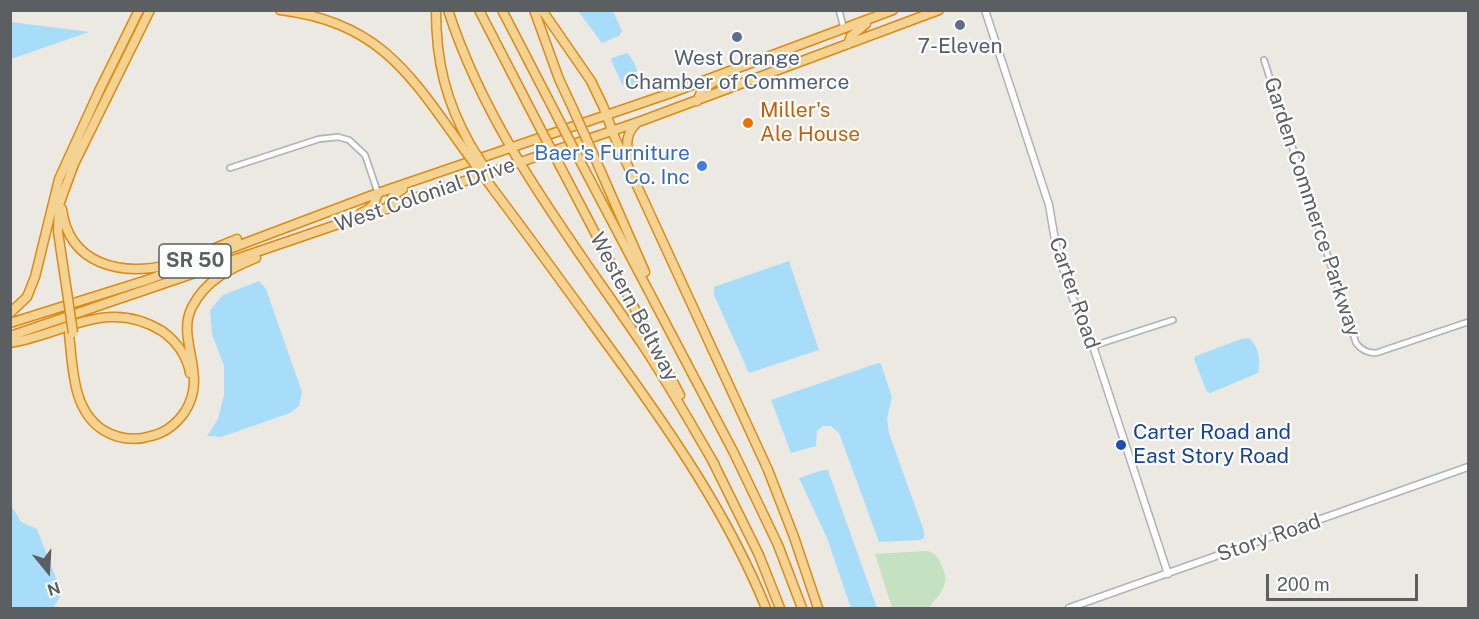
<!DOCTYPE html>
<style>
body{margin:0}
#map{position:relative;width:1479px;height:619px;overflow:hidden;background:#ece9e3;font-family:"Public Sans",sans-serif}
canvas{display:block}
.frame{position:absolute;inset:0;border:12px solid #5b5f62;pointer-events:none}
.north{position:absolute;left:18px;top:541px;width:60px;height:60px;-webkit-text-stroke:4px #fff;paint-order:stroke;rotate:162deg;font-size:16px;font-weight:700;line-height:24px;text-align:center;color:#5b5f62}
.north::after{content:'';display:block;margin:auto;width:21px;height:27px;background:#5b5f62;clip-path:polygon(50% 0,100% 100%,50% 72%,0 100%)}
.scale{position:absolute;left:1266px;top:574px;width:152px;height:27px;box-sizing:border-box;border:3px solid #5b5f62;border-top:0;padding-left:8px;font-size:18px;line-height:21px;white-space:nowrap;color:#5b5f62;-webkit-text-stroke:4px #fff;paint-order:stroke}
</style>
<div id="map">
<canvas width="1479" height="619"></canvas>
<div class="frame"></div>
<div class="north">N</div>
<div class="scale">200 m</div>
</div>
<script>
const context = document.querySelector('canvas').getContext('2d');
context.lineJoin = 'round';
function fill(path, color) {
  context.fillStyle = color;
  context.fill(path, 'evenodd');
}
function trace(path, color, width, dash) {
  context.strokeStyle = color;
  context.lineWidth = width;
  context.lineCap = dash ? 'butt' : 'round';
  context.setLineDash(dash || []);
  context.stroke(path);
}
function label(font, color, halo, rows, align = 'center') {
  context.font = font + ' "Public Sans",sans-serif';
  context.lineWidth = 4.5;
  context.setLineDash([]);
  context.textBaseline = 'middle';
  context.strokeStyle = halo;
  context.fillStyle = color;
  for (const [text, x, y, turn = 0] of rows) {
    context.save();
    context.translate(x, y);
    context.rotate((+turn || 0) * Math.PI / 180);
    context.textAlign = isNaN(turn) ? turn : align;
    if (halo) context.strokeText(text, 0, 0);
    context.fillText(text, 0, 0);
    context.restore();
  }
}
fill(new Path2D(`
 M 926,551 C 933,552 937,555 940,562 C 952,585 942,590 929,608 L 892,608 L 875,554 Z`), '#c4e2c1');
fill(new Path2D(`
 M 578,11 L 613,11 L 622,31 L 619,36 L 602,43 Z
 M 11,22 L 89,32 L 11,59 Z
 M 627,53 C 634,59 640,74 637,83 L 628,87 L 622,84 L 611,60 L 612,58 Z
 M 789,261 L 819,350 L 749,373 L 714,295 L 714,287 Z
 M 259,281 L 266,289 L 302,392 L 299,406 L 290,413 L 221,437 L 207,436 L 218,419 L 224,395 L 224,366 L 212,334 L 210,310 L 223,295 Z
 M 1249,338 C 1259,347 1261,360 1258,373 L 1210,393 L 1207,392 L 1194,359 L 1196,356 L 1241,339 Z
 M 878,363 L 881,364 L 892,397 L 887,419 L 889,433 L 924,531 L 924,538 L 920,540 L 879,542 L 839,433 L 831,426 L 823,426 L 817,431 L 816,446 L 791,453 L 771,400 Z
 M 823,470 L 828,470 L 830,476 L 877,608 L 851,608 L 827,538 L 799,478 Z
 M 11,505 L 21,522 L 37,529 L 59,586 L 60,597 L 53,608 L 11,608 Z`), '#a7ddf8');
const street = new Path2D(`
 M 839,10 L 844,29
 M 1264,60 L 1356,343 C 1361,350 1367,353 1376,353 L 1468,322
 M 230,168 L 319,139 L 338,137 L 349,140 L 365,155 L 378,193
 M 1093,346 L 1173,320`);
const secondary = new Path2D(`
 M 985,10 L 1049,205 L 1056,246 L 1072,296 L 1093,346 L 1168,574
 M 1069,608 L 1468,467`);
const highway = new Path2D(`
 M 280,10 C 379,22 410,74 463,148
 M 436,10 C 436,62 446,102 471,146
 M 448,10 C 488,134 570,238 642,344 C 668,383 691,424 715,465
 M 479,10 L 539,126
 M 502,10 L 559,120
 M 534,10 L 559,79 L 573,109
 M 542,10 L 591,81 L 603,106 L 615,138 L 768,470 L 794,537 L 818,608
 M 848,44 L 851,36 L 866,24
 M 697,101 L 702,90 L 718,79
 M 594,156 L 645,272
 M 578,157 L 734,453 L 778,545 L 802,608
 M 628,159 C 627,146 625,134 636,124
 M 559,164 L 680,395
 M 493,189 C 533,242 572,296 612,351 C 671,432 728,515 766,608
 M 62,209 C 69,265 121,276 168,265 C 191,259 215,248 237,239
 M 387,209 L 393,196 L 403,189
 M 361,213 C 372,208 375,204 378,193
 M 67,292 L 58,232 L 59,205 L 74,164 L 150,10
 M 10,313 L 27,297 L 35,277 L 59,179 L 100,89 L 139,10
 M 10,323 L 147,280 L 378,193 L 671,93 L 893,10
 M 69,334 C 73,367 72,410 103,430 C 118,439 135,441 151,436 C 165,433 176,424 184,413 C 210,375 175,340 192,307 C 206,280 229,269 256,258
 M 10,336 L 641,121 L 939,10
 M 10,343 C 66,334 107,297 162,331 C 176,341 187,356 190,373
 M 712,460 L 759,555 L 780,608`);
trace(street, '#b0b4b7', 8);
trace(secondary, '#afb3b7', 9);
trace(highway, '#dd8a12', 11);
trace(street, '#fff', 4.5);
trace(secondary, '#fff', 6);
trace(highway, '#f4d292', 8);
const highwayBridge = new Path2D(`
 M 573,109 L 594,156
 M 559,120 L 578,157
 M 539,126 L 559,164
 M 471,146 L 490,176
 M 463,148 L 493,189
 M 67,292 L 73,333`);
trace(highwayBridge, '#dd8a12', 11, []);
trace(highwayBridge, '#f4d292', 8);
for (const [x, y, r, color] of [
 [960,25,6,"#5c6f8a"],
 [737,37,6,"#5c6f8a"],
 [748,123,6,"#e8710a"],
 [702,166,6,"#3f7fe0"],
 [1121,445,6,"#1a4fb4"]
]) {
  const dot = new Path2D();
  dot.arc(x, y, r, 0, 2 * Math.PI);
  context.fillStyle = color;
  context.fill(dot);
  trace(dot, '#fff', 2);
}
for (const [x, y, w] of [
 [195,261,72]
]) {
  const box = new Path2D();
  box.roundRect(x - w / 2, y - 17, w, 34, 4.5);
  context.fillStyle = '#fff';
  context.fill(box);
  trace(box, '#5b5f62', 1.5);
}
label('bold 20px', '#5b5f62', null, [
 ["SR 50",195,261]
]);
label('21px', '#4e5e75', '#fff', [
 ["7-Eleven",960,47],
 ["West Orange",737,59],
 ["Chamber of Commerce",737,83]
]);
label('21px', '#c56008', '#fff', [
 ["Miller's",760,111],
 ["Ale House",760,135]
], 'left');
label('21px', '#366cbe', '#fff', [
 ["Baer's Furniture",690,154],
 ["Co. Inc",690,178]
], 'right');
label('21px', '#5b5f62', '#fff', [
 ["West Colonial Drive",425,195,-19],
 ["Garden Commerce Parkway",1312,207,72],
 ["Carter Road",1074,293,71],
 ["Western Beltway",634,307,62],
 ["Story Road",1269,538,-19]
]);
label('21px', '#164399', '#fff', [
 ["Carter Road and",1133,433],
 ["East Story Road",1133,457]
], 'left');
</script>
